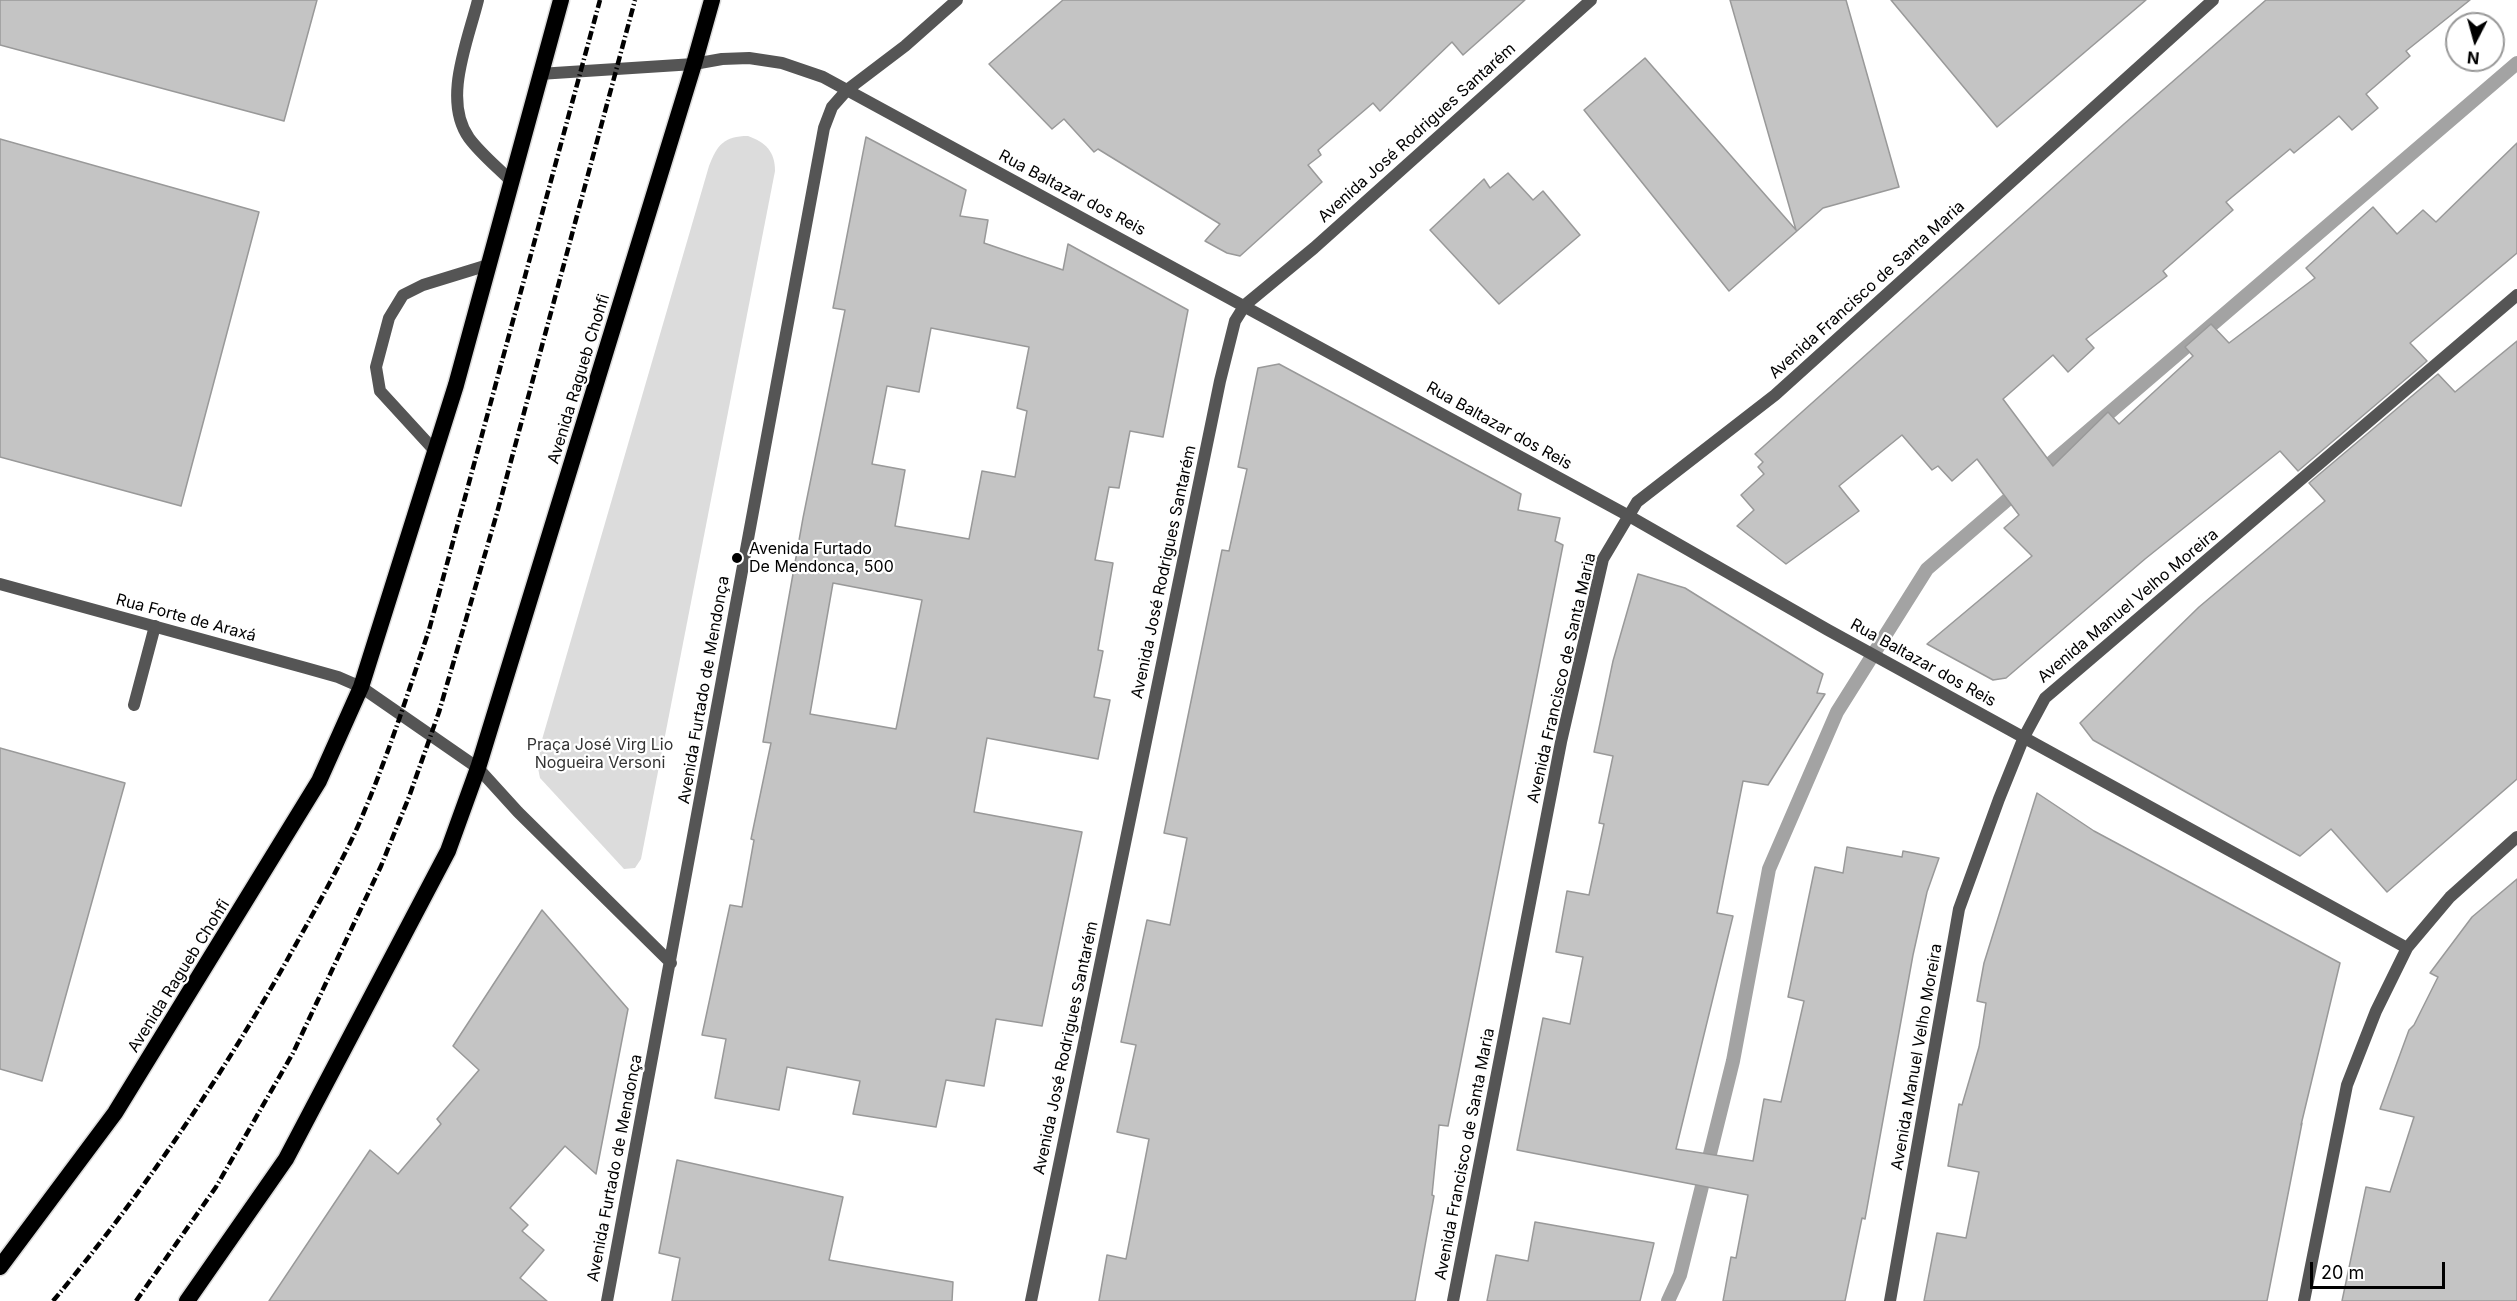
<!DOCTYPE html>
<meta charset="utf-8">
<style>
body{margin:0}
#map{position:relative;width:2517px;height:1301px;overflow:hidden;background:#fff;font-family:Inter,sans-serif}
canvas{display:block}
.north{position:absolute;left:2445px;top:12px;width:60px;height:60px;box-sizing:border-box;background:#fff;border:2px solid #999;border-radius:50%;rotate:186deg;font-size:16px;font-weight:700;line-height:24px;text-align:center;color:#000}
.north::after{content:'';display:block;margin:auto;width:21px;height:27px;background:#000;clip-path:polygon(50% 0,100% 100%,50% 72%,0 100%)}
.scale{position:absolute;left:2310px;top:1262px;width:135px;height:27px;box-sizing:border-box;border:3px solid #000;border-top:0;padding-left:8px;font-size:18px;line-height:21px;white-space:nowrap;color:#000;-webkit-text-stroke:4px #fff;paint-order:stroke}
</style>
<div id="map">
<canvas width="2517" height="1301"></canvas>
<div class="north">N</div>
<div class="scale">20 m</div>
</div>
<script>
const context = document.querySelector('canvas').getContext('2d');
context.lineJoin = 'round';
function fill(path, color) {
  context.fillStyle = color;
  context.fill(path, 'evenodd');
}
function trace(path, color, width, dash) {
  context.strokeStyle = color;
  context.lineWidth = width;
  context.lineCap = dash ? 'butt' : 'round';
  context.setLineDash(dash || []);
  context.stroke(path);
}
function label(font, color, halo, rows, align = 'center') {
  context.font = font + ' Inter,sans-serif';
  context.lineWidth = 4.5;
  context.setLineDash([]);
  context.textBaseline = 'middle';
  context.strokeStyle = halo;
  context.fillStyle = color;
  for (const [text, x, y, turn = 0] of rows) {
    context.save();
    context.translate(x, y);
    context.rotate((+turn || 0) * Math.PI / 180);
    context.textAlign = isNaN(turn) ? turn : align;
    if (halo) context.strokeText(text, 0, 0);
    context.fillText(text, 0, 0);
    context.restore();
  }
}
fill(new Path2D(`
 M 748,136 C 765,142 775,151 775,171 L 641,859 L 635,868 L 624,869 L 540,778 L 538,768 L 541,743 L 709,166 C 717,145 724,136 748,136 Z`), '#dcdcdc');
trace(new Path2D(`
 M 2038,474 L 2517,63
 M 1668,1301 L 1680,1275 L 1733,1061 L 1769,869 L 1837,712 L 1927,569 L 2021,488`), '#a3a3a3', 14);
const building = new Path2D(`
 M 0,0 L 317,0 L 284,121 L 0,45 Z
 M 1063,0 L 1525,0 L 1463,55 L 1452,42 L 1380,111 L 1373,103 L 1318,150 L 1321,155 L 1308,165 L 1322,182 L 1240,256 L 1227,253 L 1205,241 L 1220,224 L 1098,149 L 1094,152 L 1064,119 L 1052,129 L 989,64 Z
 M 1730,0 L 1846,0 L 1899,187 L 1823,208 L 1729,291 L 1584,110 L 1645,58 L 1796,230 Z
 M 1891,0 L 2146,0 L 1997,127 Z
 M 2266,0 L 2470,0 L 2406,51 L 2410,56 L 2366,94 L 2378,108 L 2352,130 L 2339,116 L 2294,153 L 2290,149 L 2226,202 L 2233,210 L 2163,271 L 2167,276 L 2086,339 L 2094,348 L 2068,372 L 2053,355 L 2003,399 L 2053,466 L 2108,412 L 2119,424 L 2193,356 L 2185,347 L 2211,324 L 2229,343 L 2315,278 L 2306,268 L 2373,207 L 2397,234 L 2423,210 L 2436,222 L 2517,143 L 2517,253 L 2410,343 L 2427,361 L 2298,471 L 2280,451 L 2145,559 L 2006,678 L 1993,680 L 1927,644 L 2032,556 L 2004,528 L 2019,515 L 1977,459 L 1952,481 L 1938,466 L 1932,470 L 1902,435 L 1839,486 L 1859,511 L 1786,564 L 1737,526 L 1754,510 L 1741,495 L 1764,474 L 1758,467 L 1763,462 L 1755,454 L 2124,124 Z
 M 866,137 L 966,190 L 960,216 L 988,220 L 984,243 L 1063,270 L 1068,244 L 1188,310 L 1163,437 L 1130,431 L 1119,488 L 1109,487 L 1095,560 L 1113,563 L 1098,650 L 1103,651 L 1094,697 L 1110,700 L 1098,759 L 987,738 L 974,812 L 1082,832 L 1042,1026 L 996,1019 L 984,1086 L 946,1080 L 936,1127 L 853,1114 L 860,1081 L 787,1067 L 779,1110 L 715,1098 L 726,1039 L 702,1035 L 730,905 L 742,907 L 754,840 L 751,839 L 771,743 L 763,742 L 803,518 L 845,310 L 833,308 ZM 931,328 L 1029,347 L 1017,408 L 1027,411 L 1015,477 L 982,471 L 969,539 L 895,526 L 905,470 L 872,464 L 887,386 L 919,392 ZM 833,583 L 922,600 L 896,729 L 810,714 Z
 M 0,139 L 259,212 L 181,506 L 0,457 Z
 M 1508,173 L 1533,200 L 1543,191 L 1580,235 L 1499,304 L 1430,230 L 1484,179 L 1490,188 Z
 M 2517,341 L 2517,779 L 2387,892 L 2331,829 L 2300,856 L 2093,740 L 2080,723 L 2199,607 L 2325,501 L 2309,483 L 2438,374 L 2455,392 Z
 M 1279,364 L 1521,494 L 1518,510 L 1560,518 L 1555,541 L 1563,545 L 1448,1126 L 1439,1125 L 1432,1195 L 1434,1196 L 1415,1301 L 1099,1301 L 1107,1255 L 1126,1259 L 1149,1139 L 1117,1132 L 1136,1045 L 1121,1042 L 1147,920 L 1170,925 L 1187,838 L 1164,833 L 1222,550 L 1229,551 L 1247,469 L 1238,467 L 1258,368 Z
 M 1638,574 L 1685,588 L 1823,674 L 1817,693 L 1825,694 L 1768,785 L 1743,781 L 1717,913 L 1733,916 L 1676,1149 L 1753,1161 L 1764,1099 L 1781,1102 L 1804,1001 L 1788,997 L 1815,867 L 1843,873 L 1847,847 L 1902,857 L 1903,851 L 1939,858 L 1927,892 L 1913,955 L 1865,1219 L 1862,1218 L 1845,1301 L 1723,1301 L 1731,1257 L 1736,1258 L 1748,1195 L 1517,1150 L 1543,1018 L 1570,1024 L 1583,957 L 1556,952 L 1567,891 L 1589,895 L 1604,824 L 1599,823 L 1613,756 L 1594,752 L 1613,661 Z
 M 0,748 L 125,783 L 42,1081 L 0,1069 Z
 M 2037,793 L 2094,831 L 2340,963 L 2301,1125 L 2302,1123 L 2267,1301 L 1924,1301 L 1937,1233 L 1966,1238 L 1979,1172 L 1948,1166 L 1959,1104 L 1962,1105 L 1979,1047 L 1986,1003 L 1977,1001 L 1984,963 Z
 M 2517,879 L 2517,1301 L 2342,1301 L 2366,1187 L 2390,1192 L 2414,1117 L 2380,1109 L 2409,1030 L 2414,1025 L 2438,977 L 2430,973 L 2472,917 Z
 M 542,910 L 628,1009 L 596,1174 L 565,1146 L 510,1208 L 528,1225 L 522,1231 L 544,1250 L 520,1278 L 547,1301 L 269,1301 L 370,1150 L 398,1174 L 441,1124 L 437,1119 L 479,1070 L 453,1046 Z
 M 677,1160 L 843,1197 L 829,1260 L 953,1282 L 952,1301 L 672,1301 L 680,1258 L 659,1253 Z
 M 1535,1222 L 1654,1243 L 1640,1301 L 1487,1301 L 1496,1255 L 1528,1261 Z`);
fill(building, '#c4c4c4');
trace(building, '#999', 1.5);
const trunk = new Path2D(`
 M 0,1267 L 115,1113 L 319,781 L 361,687 L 456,385 L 561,0
 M 187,1301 L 286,1159 L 448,851 L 478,768 L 694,64 L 712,0`);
trace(trunk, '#dbdbdb', 19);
trace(new Path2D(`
 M 478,0 C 468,41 442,100 469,138 C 480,153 497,167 511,181
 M 435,451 L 380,391 L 376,367 L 389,318 L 403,295 L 423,285 L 488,265
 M 134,705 L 155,626`), '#555', 12);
trace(new Path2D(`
 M 539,74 L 694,64 L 722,59 L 749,58 L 782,63 L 823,77 L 1629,516 L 1828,630 L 2407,948
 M 0,584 L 306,668 L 338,677 L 361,687 L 478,768 L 518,812 L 671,963
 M 607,1301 L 824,128 L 832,107 L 847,90 L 905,46 L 957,0
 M 1031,1301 L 1220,381 L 1235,321 L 1245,305 L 1314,248 L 1591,0
 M 1453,1301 L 1561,742 L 1603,559 L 1637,502 L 1775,395 L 2213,0
 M 1890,1301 L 1959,909 L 1999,799 L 2024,737 L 2045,698 L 2517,295
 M 2304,1301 L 2347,1085 L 2376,1011 L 2407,948 L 2450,897 L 2517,837`), '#555', 12);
trace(trunk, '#000', 16);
trace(new Path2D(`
 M 53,1301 C 141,1196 219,1081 286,962 C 311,917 337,872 358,826 C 386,762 407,696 429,630 L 600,0
 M 136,1301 L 216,1187 L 293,1053 L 381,866 L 409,797 L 439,712 L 497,513 L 635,0`), '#000', 4.5, [9, 3, 1.5, 3]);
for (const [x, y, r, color] of [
 [737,558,6,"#000"]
]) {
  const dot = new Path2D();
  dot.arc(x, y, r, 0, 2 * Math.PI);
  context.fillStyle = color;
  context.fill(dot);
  trace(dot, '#fff', 2);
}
label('16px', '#000', '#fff', [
 ["Avenida José Rodrigues Santarém",1417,133,-42],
 ["Rua Baltazar dos Reis",1072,193,28],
 ["Avenida Francisco de Santa Maria",1867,290,-42],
 ["Avenida Ragueb Chohfi",579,379,-73],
 ["Rua Baltazar dos Reis",1499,426,29],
 ["Avenida José Rodrigues Santarém",1164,572,-78],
 ["Avenida Manuel Velho Moreira",2128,606,-40],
 ["Rua Forte de Araxá",186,618,15],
 ["Rua Baltazar dos Reis",1923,663,29],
 ["Avenida Francisco de Santa Maria",1562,678,-77],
 ["Avenida Furtado de Mendonça",704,690,-80],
 ["Avenida Ragueb Chohfi",179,976,-58],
 ["Avenida José Rodrigues Santarém",1066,1048,-78],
 ["Avenida Manuel Velho Moreira",1917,1057,-80],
 ["Avenida Francisco de Santa Maria",1465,1154,-79],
 ["Avenida Furtado de Mendonça",615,1168,-79]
]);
label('16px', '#000', '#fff', [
 ["Avenida Furtado",749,549],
 ["De Mendonca, 500",749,567]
], 'left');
label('16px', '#333', '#fff', [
 ["Praça José Virg Lio",600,745],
 ["Nogueira Versoni",600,763]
]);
</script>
